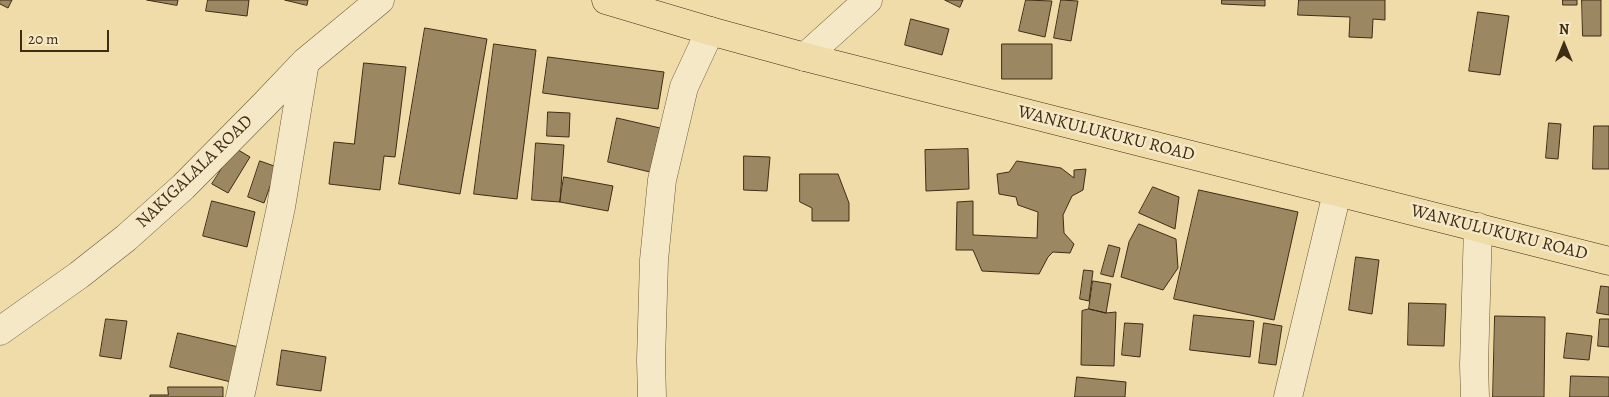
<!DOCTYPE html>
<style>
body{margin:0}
#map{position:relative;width:1609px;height:397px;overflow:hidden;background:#efdca9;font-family:Alegreya,serif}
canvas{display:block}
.north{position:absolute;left:1539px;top:20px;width:50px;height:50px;-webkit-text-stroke:4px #f5e8c7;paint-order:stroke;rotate:0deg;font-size:14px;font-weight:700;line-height:20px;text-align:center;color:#3f2c15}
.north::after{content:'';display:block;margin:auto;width:18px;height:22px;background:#3f2c15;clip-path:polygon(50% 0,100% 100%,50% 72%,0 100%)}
.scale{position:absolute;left:20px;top:30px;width:89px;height:22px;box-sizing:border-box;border:2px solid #3f2c15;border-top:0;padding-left:6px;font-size:15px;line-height:18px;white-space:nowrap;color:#3f2c15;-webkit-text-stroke:4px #f5e8c7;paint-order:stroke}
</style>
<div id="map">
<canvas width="1609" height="397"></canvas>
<div class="north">N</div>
<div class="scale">20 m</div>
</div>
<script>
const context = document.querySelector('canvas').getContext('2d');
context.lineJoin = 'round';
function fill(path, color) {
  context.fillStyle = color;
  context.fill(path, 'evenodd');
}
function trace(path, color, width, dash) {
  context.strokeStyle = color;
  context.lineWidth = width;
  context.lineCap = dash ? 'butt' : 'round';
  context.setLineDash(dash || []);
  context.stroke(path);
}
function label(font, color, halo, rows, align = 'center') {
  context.font = font + ' Alegreya,serif';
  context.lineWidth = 5;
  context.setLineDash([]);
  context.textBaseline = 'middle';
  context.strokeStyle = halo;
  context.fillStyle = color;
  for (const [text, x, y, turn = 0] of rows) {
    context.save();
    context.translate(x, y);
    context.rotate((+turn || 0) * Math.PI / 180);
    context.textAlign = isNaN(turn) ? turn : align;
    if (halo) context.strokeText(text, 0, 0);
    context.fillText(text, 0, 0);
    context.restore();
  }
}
const building = new Path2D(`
 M 0,0 L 12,0 L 8,8 L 0,4 Z
 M 147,0 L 178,0 L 177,5 Z
 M 208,0 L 249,0 L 247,16 L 206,11 Z
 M 285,0 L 308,0 L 307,5 Z
 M 945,0 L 963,0 L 960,7 Z
 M 1026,0 L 1052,1 L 1045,37 L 1019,31 Z
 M 1061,0 L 1078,1 L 1071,41 L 1054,38 Z
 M 1222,0 L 1265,0 L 1265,6 L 1222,4 Z
 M 1299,0 L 1385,0 L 1385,20 L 1373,19 L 1372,38 L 1349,37 L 1350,17 L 1298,15 Z
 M 1563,0 L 1577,0 L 1577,5 L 1563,5 Z
 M 1582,0 L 1601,0 L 1601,36 L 1583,36 Z
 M 1478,12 L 1509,16 L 1500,75 L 1469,71 Z
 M 911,19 L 949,29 L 942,55 L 905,45 Z
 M 425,28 L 487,39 L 460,194 L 399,184 Z
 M 494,44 L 536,50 L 517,199 L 474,194 Z
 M 1002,44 L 1052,44 L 1052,79 L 1002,79 Z
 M 548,57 L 664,72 L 658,109 L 543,93 Z
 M 364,63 L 406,67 L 395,157 L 384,156 L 380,190 L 329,184 L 334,142 L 354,144 Z
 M 548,112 L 570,113 L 569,137 L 547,136 Z
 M 617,118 L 660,128 L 650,172 L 608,162 Z
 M 1549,123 L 1561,124 L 1558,159 L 1546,158 Z
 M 1594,126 L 1609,126 L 1609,169 L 1593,169 Z
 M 536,143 L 564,145 L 560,202 L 532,200 Z
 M 235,148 L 250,157 L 228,193 L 212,184 Z
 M 968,149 L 969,189 L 926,191 L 925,150 Z
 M 744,156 L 770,157 L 767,191 L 744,190 Z
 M 260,161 L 277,167 L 264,203 L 248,197 Z
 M 1017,161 L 1061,168 L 1074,178 L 1074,170 L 1086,169 L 1083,190 L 1072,196 L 1063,215 L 1064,233 L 1074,244 L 1070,253 L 1053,252 L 1048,257 L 1039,274 L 982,271 L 973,250 L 956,250 L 957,202 L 973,201 L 973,235 L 1037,238 L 1038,212 L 1018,205 L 1016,197 L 999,194 L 997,174 L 1009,172 Z
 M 800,174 L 838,174 L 849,203 L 849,221 L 812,221 L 812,208 L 800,202 Z
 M 564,177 L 613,186 L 608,211 L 560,202 Z
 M 1153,187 L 1179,197 L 1175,229 L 1139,213 Z
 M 1199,190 L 1298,212 L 1274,320 L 1174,299 Z
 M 212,201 L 255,212 L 247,247 L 203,236 Z
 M 1139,224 L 1176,239 L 1178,268 L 1163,290 L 1121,277 L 1129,242 Z
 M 1109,245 L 1120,248 L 1113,277 L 1101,274 Z
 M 1356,257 L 1379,260 L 1372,314 L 1349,310 Z
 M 1084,270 L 1093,271 L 1089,301 L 1080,299 Z
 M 1093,281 L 1111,284 L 1106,313 L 1089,309 Z
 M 1601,286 L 1609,287 L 1609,315 L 1597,313 Z
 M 1409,303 L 1446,304 L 1444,346 L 1408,345 Z
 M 1089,309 L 1106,313 L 1116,312 L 1114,366 L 1081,365 L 1082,311 Z
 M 1194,315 L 1254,321 L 1250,357 L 1190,350 Z
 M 1495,316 L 1545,317 L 1544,397 L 1493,397 Z
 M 106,319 L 127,321 L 121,359 L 100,356 Z
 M 1600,319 L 1609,319 L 1609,347 L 1598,346 Z
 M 1125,323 L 1143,324 L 1140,357 L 1122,355 Z
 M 1264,323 L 1282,326 L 1276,365 L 1259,363 Z
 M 178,333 L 243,348 L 235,383 L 170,367 Z
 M 1567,333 L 1592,336 L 1589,360 L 1564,358 Z
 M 282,350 L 326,357 L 321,391 L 277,385 Z
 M 1571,376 L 1609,377 L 1609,397 L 1570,397 Z
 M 1077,377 L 1126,382 L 1125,397 L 1075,397 Z
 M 168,387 L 223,387 L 223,397 L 150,397 L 150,395 L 168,395 Z`);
fill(building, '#9b8862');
trace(building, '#3f2c15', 1);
const minor = new Path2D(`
 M 805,57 L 868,0
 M 0,331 L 79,275 L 126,238 L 183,187 L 264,105 L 305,62 L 380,0
 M 240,397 L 281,207 L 305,62
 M 652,397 L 651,360 L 654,260 L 662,180 L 684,87 L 710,31
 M 1288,397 L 1337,193
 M 1475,397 L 1474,365 L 1478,227`);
const major = new Path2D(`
 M 606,0 L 710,31 L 805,57 L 1609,261`);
trace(minor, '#6b583a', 29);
trace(major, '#3f2c15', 29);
trace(minor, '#f5e8c7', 28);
trace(major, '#efdca9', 28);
label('18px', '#3f2c15', '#f5e8c7', [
 ["WANKULUKUKU ROAD",1106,134,14],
 ["NAKIGALALA ROAD",195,172,-44],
 ["WANKULUKUKU ROAD",1499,233,14]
]);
</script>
